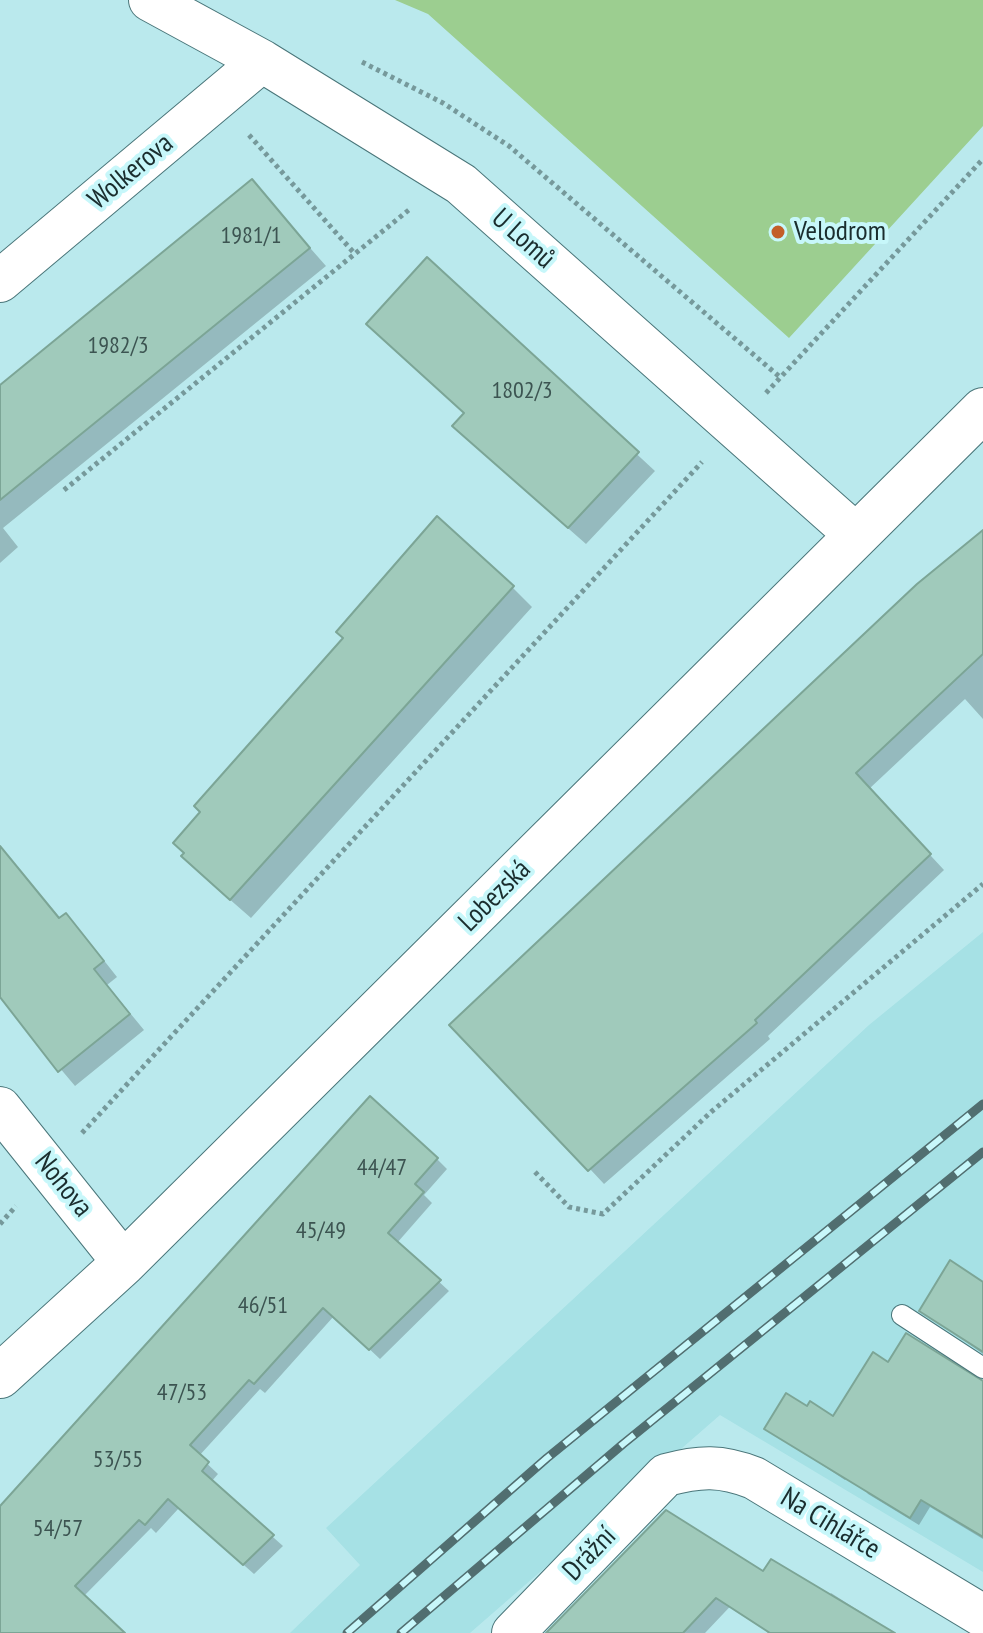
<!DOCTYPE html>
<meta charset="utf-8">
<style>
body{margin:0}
canvas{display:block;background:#bae9ed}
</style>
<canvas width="983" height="1633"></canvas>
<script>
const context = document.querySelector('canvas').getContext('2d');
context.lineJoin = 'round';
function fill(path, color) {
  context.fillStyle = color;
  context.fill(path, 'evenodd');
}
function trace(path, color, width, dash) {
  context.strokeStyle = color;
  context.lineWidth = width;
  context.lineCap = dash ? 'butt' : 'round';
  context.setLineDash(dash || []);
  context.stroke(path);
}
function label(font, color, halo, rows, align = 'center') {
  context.font = font + ' "PT Sans Narrow",sans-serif';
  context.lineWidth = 8;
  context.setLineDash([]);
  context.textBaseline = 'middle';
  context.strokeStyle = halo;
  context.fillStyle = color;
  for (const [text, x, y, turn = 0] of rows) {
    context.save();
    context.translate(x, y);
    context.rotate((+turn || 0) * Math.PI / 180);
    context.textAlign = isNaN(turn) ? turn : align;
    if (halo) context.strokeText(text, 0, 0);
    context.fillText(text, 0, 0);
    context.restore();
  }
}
fill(new Path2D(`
 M 983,932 L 983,1572 L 720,1415 L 470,1633 L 290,1633 L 360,1565 L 326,1528 L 869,1025 Z`), '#a6e1e5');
fill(new Path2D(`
 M 395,0 L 983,0 L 983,126 L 789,338 L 428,14 Z`), '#9cce90');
fill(new Path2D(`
 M 252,182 L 326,266 L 3,528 L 18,547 L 0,563 L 0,388 Z
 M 427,260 L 655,471 L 586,544 L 472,444 Z
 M 983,532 L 983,719 L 965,699 L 869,789 L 944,870 L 768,1036 L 770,1039 L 604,1184 L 590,1169 Z
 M 512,587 L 532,607 L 251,918 L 203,876 L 187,854 Z
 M 0,848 L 61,919 L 65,915 L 80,930 L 117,977 L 107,985 L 144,1030 L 75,1086 L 0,997 Z
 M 437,1159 L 447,1169 L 424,1195 L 432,1203 L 397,1243 L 449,1291 L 380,1359 L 334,1316 L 265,1393 L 260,1389 L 199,1456 L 218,1474 L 211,1482 L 283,1546 L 254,1574 L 179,1508 L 156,1533 L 151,1528 L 83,1597 L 122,1633 L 0,1633 L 0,1509 Z
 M 983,1283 L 983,1354 L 922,1310 Z
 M 889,1364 L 983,1382 L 983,1539 L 930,1507 L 919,1525 L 868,1494 L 852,1473 L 845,1480 L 766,1428 L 834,1419 Z
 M 760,1575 L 705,1633 L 566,1633 Z
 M 801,1579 L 829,1596 L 831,1593 L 894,1633 L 767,1633 Z`), '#0003');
const building = new Path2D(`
 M 252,179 L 310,248 L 0,500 L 0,385 Z
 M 427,257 L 639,452 L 568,528 L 452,426 L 464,413 L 366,324 Z
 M 437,516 L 514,586 L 230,900 L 181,856 L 184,853 L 173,843 L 200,812 L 194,806 L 343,638 L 336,632 Z
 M 983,530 L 983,654 L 856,773 L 931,854 L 755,1020 L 757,1023 L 588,1171 L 449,1025 L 917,584 Z
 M 0,846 L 59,918 L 66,913 L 104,961 L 94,969 L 130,1014 L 58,1072 L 0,997 Z
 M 370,1096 L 438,1158 L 415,1184 L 424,1192 L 388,1233 L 441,1280 L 369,1350 L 323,1308 L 254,1384 L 249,1380 L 190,1445 L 209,1462 L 202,1471 L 274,1535 L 243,1565 L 168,1499 L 145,1525 L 139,1520 L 75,1586 L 125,1633 L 0,1633 L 0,1506 Z
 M 950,1260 L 983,1282 L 983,1352 L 919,1311 Z
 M 906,1333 L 983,1381 L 983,1537 L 921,1500 L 910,1518 L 764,1429 L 786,1393 L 807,1406 L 810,1401 L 833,1416 L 873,1352 L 888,1362 Z
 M 666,1510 L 763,1571 L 771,1559 L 895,1633 L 770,1633 L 716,1598 L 683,1633 L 546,1633 Z`);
fill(building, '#a0cabb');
trace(building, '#7ca596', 2);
const service = new Path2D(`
 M 902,1315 L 983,1368`);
const minor = new Path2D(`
 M 150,0 L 262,61 L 461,184 L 855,534
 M 0,281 L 262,61
 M 0,1108 L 124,1263
 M 513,1633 L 666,1475 C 700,1466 721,1465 754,1478 L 983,1616`);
const tertiary = new Path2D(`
 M 0,1376 L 124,1263 L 983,410`);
trace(service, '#4a767a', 22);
trace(minor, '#4a767a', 44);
trace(tertiary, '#4a767a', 46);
trace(new Path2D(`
 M 362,62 L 443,103 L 509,146 L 781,378
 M 249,135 L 355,254
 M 766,393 L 983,159
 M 64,490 L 410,209
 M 82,1133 L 702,462
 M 535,1172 L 569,1207 L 603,1214 L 711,1112 L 983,884
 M 0,1224 L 16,1206`), '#76999b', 5, [4, 4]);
trace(service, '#fff', 20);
trace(minor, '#fff', 42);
trace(tertiary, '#fff', 44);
const rail = new Path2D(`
 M 347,1633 L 547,1458 L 983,1104
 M 401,1633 L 623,1444 L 983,1152`);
trace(rail, '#516e70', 9);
trace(rail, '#c7f7fa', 6, [18]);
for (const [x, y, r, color] of [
 [778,232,8,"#c35f29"]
]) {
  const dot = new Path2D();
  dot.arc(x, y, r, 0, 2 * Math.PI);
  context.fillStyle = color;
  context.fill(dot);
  trace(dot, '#c7f7fa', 3);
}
label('24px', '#3c5451', null, [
 ["1981/1",251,236],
 ["1982/3",118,346],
 ["1802/3",522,391],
 ["44/47",382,1168],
 ["45/49",321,1231],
 ["46/51",263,1306],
 ["47/53",182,1393],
 ["53/55",118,1460],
 ["54/57",58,1529]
]);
label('28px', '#1a2d2e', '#c7f7fa', [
 ["Wolkerova",131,172,-40],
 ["U Lomů",523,239,42],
 ["Lobezská",495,896,-45],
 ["Nohova",63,1185,51],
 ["Na Cihlářce",830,1524,31],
 ["Drážní",590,1554,-46]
]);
label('28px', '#1a2d2e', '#c7f7fa', [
 ["Velodrom",794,232]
], 'left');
</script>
